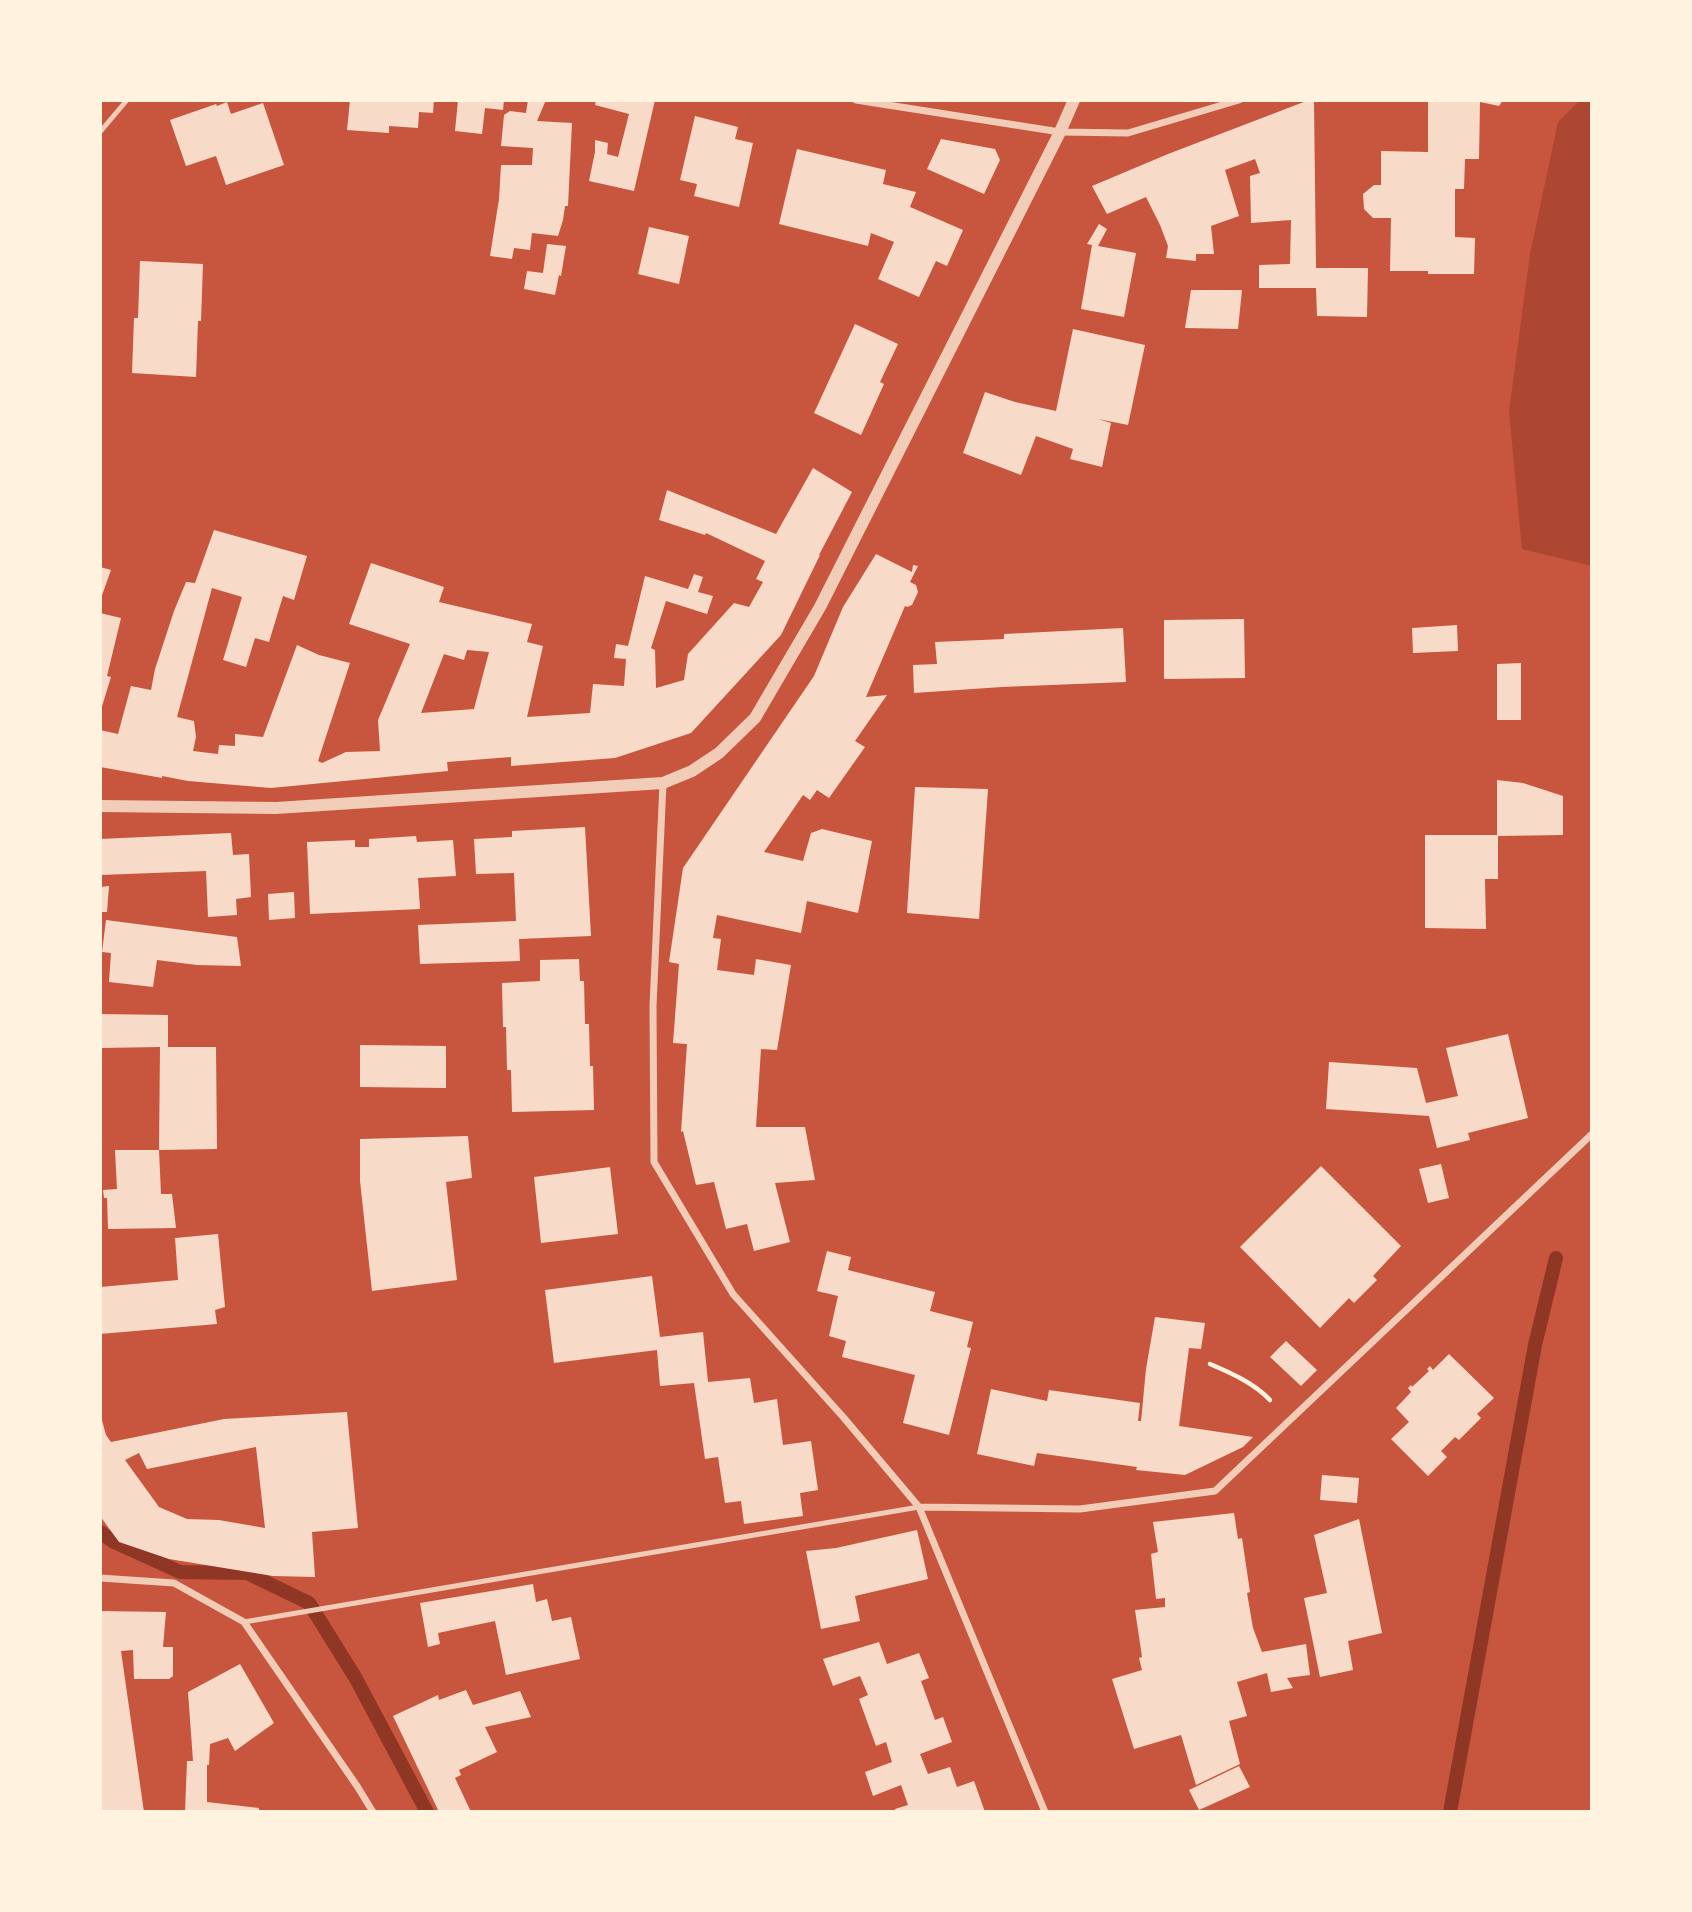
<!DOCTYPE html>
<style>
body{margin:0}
#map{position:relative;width:1692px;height:1912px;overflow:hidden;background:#c8553d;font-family:Literata,serif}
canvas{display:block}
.frame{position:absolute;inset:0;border:102px solid #fff3e0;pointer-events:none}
</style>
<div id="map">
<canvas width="1692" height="1912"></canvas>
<div class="frame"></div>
</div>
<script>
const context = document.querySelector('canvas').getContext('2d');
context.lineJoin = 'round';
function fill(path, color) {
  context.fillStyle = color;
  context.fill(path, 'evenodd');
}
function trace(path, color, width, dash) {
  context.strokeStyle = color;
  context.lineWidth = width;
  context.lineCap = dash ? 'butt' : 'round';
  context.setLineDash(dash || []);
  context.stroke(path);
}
fill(new Path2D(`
 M 1580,100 L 1592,100 L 1592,566 L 1522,549 L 1509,411 L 1530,254 L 1558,122 Z`), '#ae4732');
trace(new Path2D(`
 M 100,1532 L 114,1542 L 180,1572 L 247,1573 L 309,1603 L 355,1677 L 427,1812
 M 1450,1812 L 1535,1345 L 1556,1258`), '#8f3625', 14);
fill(new Path2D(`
 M 350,100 L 434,100 L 433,113 L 419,112 L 418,128 L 389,126 L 389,133 L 347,130 Z
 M 458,100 L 504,100 L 503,110 L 485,108 L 482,134 L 455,131 Z
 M 528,100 L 546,100 L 537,121 L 572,123 L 568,206 L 565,206 L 563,220 L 558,236 L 532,233 L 530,250 L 514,248 L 512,259 L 490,256 L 499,199 L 501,165 L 532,165 L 533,148 L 501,146 L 504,115 L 510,111 L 526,113 Z
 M 596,100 L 655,100 L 634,191 L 589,181 L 595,152 L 595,140 L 608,143 L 607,154 L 618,157 L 629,114 L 595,105 Z
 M 1309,100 L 1313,100 L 1314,101 L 1316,268 L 1368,268 L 1367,317 L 1317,316 L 1316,288 L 1259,288 L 1259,265 L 1290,264 L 1291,220 L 1251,223 L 1250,176 L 1260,173 L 1255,159 L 1225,170 L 1239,216 L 1211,226 L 1214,254 L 1196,254 L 1196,261 L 1166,258 L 1168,246 L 1160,225 L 1146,197 L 1107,214 L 1092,186 L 1168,154 Z
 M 1428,100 L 1503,100 L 1499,106 L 1480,102 L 1479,159 L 1465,159 L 1464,189 L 1455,189 L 1455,237 L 1475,238 L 1474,274 L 1428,274 L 1428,271 L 1390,271 L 1391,218 L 1373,218 L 1364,209 L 1363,194 L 1374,185 L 1381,185 L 1381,151 L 1428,152 Z
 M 227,102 L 231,114 L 263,103 L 284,165 L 226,185 L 216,156 L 186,166 L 170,120 L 216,104 L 217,106 Z
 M 695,116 L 738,127 L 735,139 L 753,143 L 739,207 L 694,196 L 697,184 L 680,180 Z
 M 941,139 L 995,149 L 1000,160 L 984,194 L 927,169 Z
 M 797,149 L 886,170 L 883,184 L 916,192 L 910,207 L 963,230 L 947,266 L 936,261 L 919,297 L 878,279 L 894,242 L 871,233 L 868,246 L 779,224 Z
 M 1099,224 L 1107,229 L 1098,246 L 1136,253 L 1124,317 L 1081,309 L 1092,245 L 1087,244 Z
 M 649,227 L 689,236 L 679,284 L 638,274 Z
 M 547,244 L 566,246 L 561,276 L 559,275 L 555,295 L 524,289 L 527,271 L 543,273 Z
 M 140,261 L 203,264 L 201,321 L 198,321 L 196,377 L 132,373 L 134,318 L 138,318 Z
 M 1191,290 L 1242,290 L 1238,329 L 1185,328 Z
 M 855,324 L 898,344 L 880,382 L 884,384 L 861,435 L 814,413 Z
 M 1073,329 L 1145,345 L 1128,425 L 1098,419 L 1111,423 L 1102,467 L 1070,459 L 1073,449 L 1036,436 L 1021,475 L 963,453 L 985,392 L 1015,402 L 1056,411 Z
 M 813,468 L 852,492 L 819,555 L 820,555 L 781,635 L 691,733 L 615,758 L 511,766 L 511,757 L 447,762 L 448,771 L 271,788 L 188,781 L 162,776 L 162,778 L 100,767 L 100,730 L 118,734 L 131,686 L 151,690 L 155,669 L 174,611 L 186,582 L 195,583 L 214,530 L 307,556 L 294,600 L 283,596 L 269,642 L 255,638 L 246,667 L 223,660 L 242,597 L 212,588 L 177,717 L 194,721 L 196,737 L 193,751 L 218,754 L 219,745 L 235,746 L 235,734 L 263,737 L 297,645 L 319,655 L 350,663 L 318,761 L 322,763 L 346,752 L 380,751 L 378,720 L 410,644 L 349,624 L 371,563 L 444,587 L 439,602 L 532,624 L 527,642 L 543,646 L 527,717 L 590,713 L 593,684 L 624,686 L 626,659 L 614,658 L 616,644 L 628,646 L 645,576 L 688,589 L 694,574 L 703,577 L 698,592 L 713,596 L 707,614 L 666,601 L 651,648 L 655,650 L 656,688 L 684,680 L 688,654 L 734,603 L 749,607 L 763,582 L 756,579 L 765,561 L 706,533 L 705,535 L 659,520 L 667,490 L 776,534 ZM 467,650 L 489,652 L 474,709 L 421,713 L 444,654 L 464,660 Z
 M 876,554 L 912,572 L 913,565 L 918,566 L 910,582 L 916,585 L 918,592 L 912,605 L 907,607 L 905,606 L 866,697 L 887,695 L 855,741 L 865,747 L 829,798 L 817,790 L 810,800 L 803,795 L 764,852 L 803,861 L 811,833 L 822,829 L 872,841 L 858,913 L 807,901 L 801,933 L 717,915 L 713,938 L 721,939 L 717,970 L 754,975 L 756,959 L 791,965 L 777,1050 L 761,1049 L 756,1127 L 805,1127 L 815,1180 L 775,1183 L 790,1242 L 754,1251 L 747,1224 L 726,1229 L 714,1182 L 696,1185 L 683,1131 L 681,1132 L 687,1044 L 673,1043 L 679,964 L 669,962 L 683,868 L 814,676 L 843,607 Z
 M 100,567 L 111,570 L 100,601 Z
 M 100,613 L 121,618 L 107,676 L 111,677 L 100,713 Z
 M 1244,619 L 1245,678 L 1164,679 L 1164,620 Z
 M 1457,625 L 1458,651 L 1413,653 L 1412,628 Z
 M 1123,628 L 1126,682 L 1002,687 L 914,693 L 913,665 L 937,664 L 935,642 L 1004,639 L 1004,634 Z
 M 1521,663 L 1521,720 L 1497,720 L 1497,664 Z
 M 1497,780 L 1523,783 L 1563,796 L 1563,835 L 1498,836 L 1498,879 L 1485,879 L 1486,929 L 1425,928 L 1425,835 L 1497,835 Z
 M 915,787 L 988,789 L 979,919 L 907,913 Z
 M 585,827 L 591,936 L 519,939 L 520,961 L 420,964 L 418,925 L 516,921 L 514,873 L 476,874 L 474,839 L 512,837 L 512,831 Z
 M 231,833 L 233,855 L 249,854 L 251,897 L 236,899 L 237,915 L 208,917 L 206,871 L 100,875 L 100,839 Z
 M 416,836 L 417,842 L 453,840 L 456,876 L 418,878 L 420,909 L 310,914 L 307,842 L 355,840 L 355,847 L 369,847 L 369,839 Z
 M 109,886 L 107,912 L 100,912 L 100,887 Z
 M 294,892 L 295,918 L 269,920 L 268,894 Z
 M 106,920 L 237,937 L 241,966 L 197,965 L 157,960 L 153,987 L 109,982 L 111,953 L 102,952 Z
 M 579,959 L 580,981 L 584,981 L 585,1024 L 589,1024 L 590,1066 L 593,1066 L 594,1110 L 512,1112 L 511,1070 L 507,1070 L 506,1027 L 503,1027 L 502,983 L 540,981 L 540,960 Z
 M 100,1014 L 168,1015 L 168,1047 L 216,1047 L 217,1149 L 159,1150 L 160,1047 L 100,1048 Z
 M 1508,1034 L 1528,1118 L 1468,1133 L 1470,1140 L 1437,1148 L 1429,1116 L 1326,1109 L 1329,1062 L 1417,1068 L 1426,1103 L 1458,1096 L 1446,1048 Z
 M 360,1045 L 446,1046 L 446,1088 L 360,1087 Z
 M 468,1136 L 472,1178 L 446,1182 L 457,1280 L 372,1291 L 360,1181 L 360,1139 Z
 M 115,1150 L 159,1150 L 161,1194 L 172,1194 L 176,1228 L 108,1229 L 107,1198 L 104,1198 L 103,1190 L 117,1189 Z
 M 1441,1164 L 1449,1198 L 1428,1203 L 1419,1169 Z
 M 1321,1166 L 1401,1246 L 1373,1276 L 1377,1280 L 1354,1303 L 1349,1298 L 1320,1328 L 1240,1247 Z
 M 610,1167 L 618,1234 L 541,1243 L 534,1177 Z
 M 218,1234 L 225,1307 L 215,1310 L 217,1324 L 100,1334 L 100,1287 L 178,1280 L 175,1238 Z
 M 827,1251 L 851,1257 L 848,1270 L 935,1292 L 930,1311 L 973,1322 L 967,1347 L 971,1348 L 949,1435 L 903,1423 L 915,1375 L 842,1357 L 846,1341 L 829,1336 L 838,1296 L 817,1291 Z
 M 652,1276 L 660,1337 L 703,1332 L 708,1382 L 750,1378 L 754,1403 L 777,1399 L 783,1445 L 811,1441 L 818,1490 L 800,1493 L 803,1516 L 744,1524 L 741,1501 L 725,1503 L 718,1457 L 705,1459 L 694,1383 L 660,1386 L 657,1350 L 554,1363 L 545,1290 Z
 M 1155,1317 L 1205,1323 L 1201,1349 L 1189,1348 L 1179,1426 L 1253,1437 L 1243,1447 L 1185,1475 L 1136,1470 L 1137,1467 L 1037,1453 L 1034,1466 L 977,1454 L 991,1389 L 1047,1401 L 1049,1390 L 1140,1403 L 1138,1421 L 1141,1421 L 1146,1369 Z
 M 1286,1341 L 1317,1370 L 1301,1386 L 1270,1357 Z
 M 1449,1354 L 1494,1398 L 1477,1414 L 1481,1418 L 1459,1440 L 1455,1437 L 1441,1451 L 1447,1457 L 1428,1476 L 1391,1439 L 1409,1422 L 1396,1408 L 1411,1392 L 1408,1388 L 1411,1385 L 1412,1387 L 1429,1371 L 1427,1369 L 1430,1366 L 1433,1370 Z
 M 347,1412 L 358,1528 L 312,1532 L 315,1577 L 273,1576 L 169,1559 L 119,1542 L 100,1516 L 100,1413 L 106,1435 L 111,1442 L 224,1419 ZM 256,1447 L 265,1528 L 219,1520 L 187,1519 L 159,1507 L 125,1460 L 139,1453 L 147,1469 Z
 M 1322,1475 L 1359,1478 L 1357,1503 L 1320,1500 Z
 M 1234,1513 L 1238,1539 L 1242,1538 L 1250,1592 L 1247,1593 L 1253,1628 L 1262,1652 L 1306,1644 L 1310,1675 L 1287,1678 L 1293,1688 L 1271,1692 L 1267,1673 L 1237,1682 L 1247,1716 L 1229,1721 L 1240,1764 L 1196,1785 L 1181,1735 L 1134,1749 L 1112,1679 L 1142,1670 L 1139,1658 L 1142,1657 L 1135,1610 L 1165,1607 L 1165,1598 L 1156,1599 L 1151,1554 L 1158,1552 L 1153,1522 Z
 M 1359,1519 L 1382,1633 L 1348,1641 L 1353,1670 L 1320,1677 L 1304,1598 L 1327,1593 L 1314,1535 Z
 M 917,1530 L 928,1579 L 855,1596 L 860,1621 L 821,1629 L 806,1551 L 836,1548 Z
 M 533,1584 L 536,1602 L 547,1599 L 552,1621 L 571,1617 L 580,1659 L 506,1675 L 495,1621 L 438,1633 L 440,1644 L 428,1647 L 420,1603 Z
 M 100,1611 L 166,1612 L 163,1647 L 173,1647 L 173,1676 L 169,1679 L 134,1679 L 133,1650 L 121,1651 L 144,1812 L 100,1812 Z
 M 879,1642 L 887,1664 L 919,1653 L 929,1678 L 921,1681 L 935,1720 L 943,1717 L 952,1742 L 920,1754 L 928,1774 L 950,1767 L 957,1787 L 974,1781 L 985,1812 L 896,1812 L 895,1809 L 908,1805 L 901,1785 L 873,1796 L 865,1772 L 892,1762 L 886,1742 L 876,1746 L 859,1699 L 868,1695 L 860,1676 L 833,1686 L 823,1659 Z
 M 240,1664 L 274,1723 L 235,1751 L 228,1738 L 210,1744 L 209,1765 L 207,1765 L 207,1802 L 259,1808 L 259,1812 L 185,1812 L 187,1761 L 193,1761 L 188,1692 Z
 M 466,1690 L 473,1705 L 520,1691 L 531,1717 L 485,1727 L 497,1752 L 459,1770 L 461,1775 L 455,1778 L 471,1812 L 439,1812 L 393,1716 L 438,1695 L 439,1700 Z
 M 1239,1766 L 1250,1787 L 1199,1810 L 1189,1790 Z`), '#f7dbc8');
trace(new Path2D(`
 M 1210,1364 C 1231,1373 1254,1383 1270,1400`), '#fff3e0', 4.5);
trace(new Path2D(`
 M 100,132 L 127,100
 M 244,1622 L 919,1507`), '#f1ccb7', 5);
trace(new Path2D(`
 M 856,100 L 1060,132 L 1128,133 L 1239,100
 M 663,783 L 653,1006 L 654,1162 L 733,1294 L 844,1418 L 919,1507 L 1045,1812
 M 919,1507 L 1080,1509 L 1215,1491 L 1592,1134
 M 100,1578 L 174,1583 L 244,1622 L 357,1786 L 373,1812`), '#f1ccb7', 7);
trace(new Path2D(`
 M 100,806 L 276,808 L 663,783 L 692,771 L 719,753 L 755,718 L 820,607 L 1060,132 L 1074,100`), '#f1ccb7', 12);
</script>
